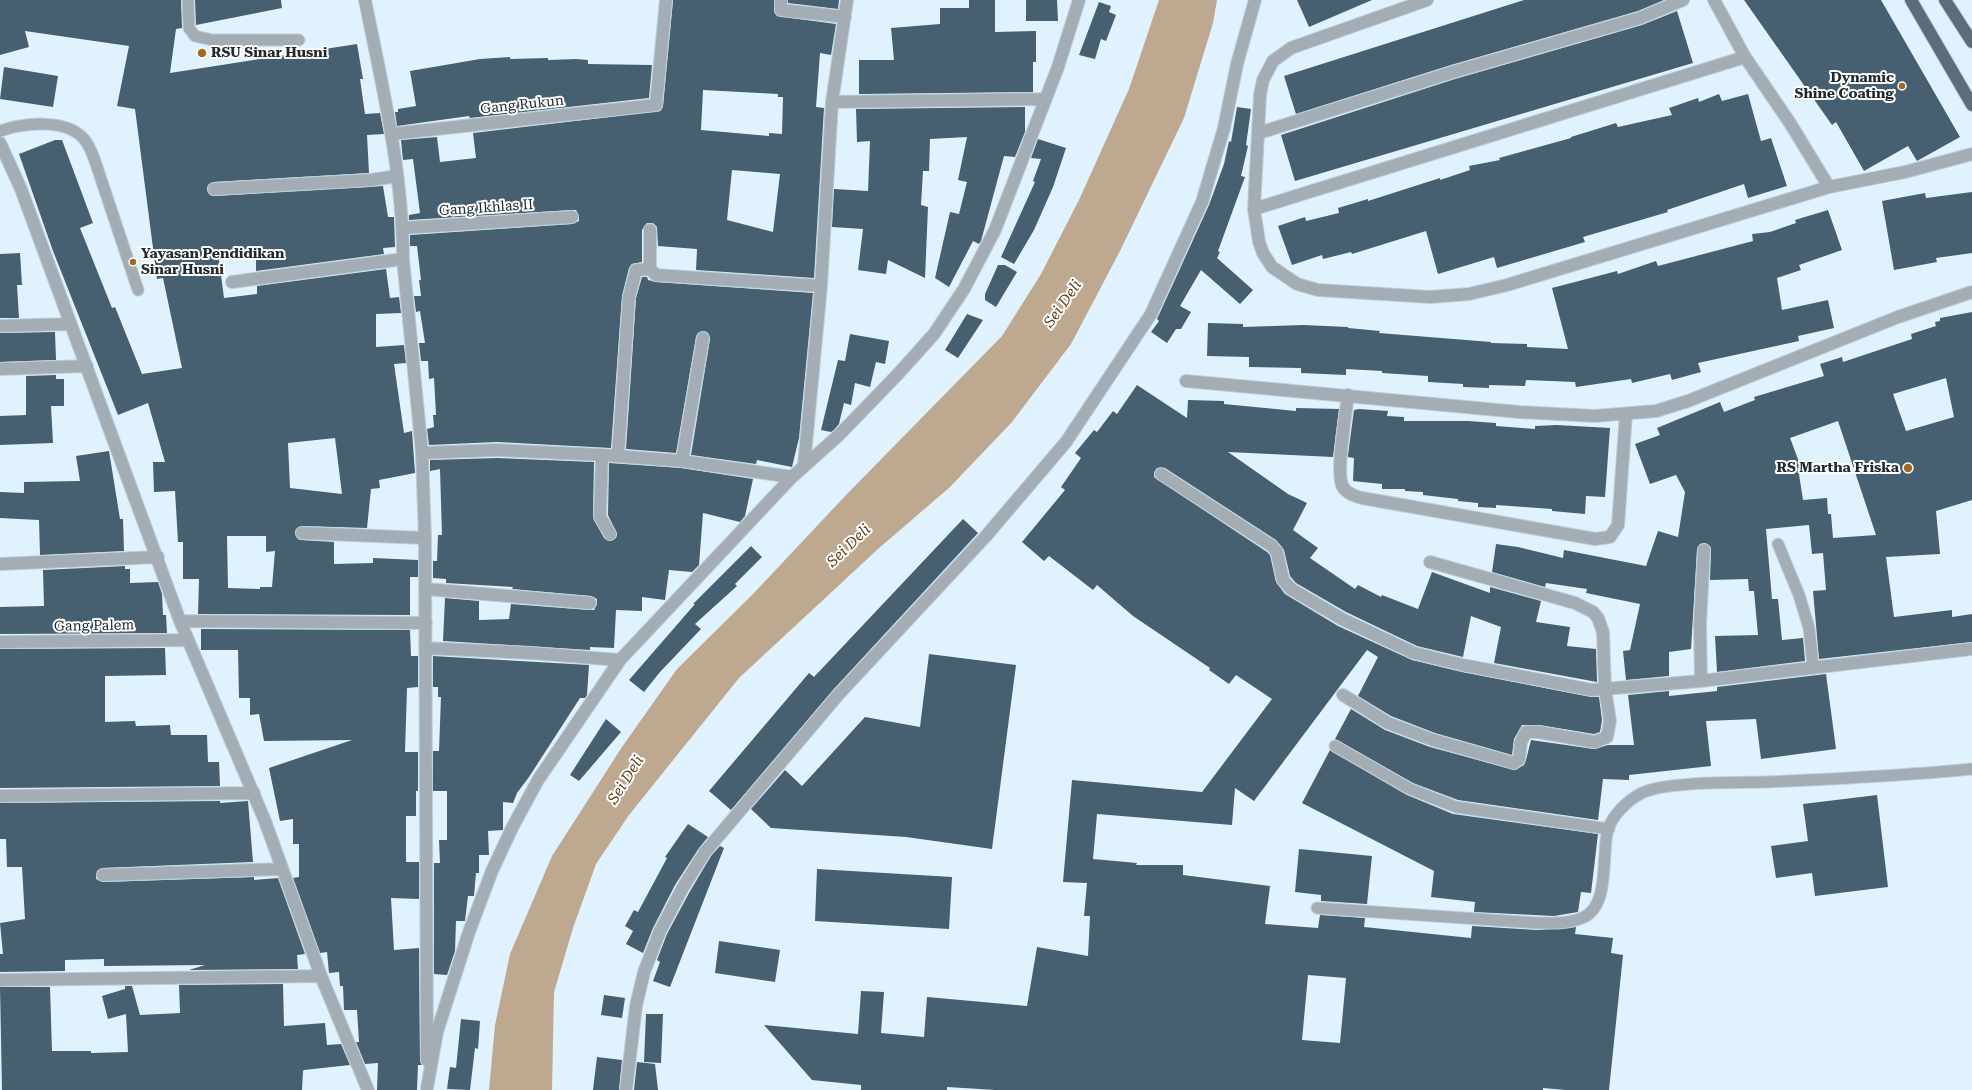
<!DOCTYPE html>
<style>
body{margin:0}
canvas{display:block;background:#e0f2fe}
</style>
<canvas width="1972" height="1090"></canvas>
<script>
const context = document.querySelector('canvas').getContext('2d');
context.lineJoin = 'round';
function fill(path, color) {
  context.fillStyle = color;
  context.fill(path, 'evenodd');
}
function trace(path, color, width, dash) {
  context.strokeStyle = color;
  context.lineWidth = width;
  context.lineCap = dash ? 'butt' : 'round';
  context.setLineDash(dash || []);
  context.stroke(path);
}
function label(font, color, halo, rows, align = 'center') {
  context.font = font + ' "Roboto Serif",serif';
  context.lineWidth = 4;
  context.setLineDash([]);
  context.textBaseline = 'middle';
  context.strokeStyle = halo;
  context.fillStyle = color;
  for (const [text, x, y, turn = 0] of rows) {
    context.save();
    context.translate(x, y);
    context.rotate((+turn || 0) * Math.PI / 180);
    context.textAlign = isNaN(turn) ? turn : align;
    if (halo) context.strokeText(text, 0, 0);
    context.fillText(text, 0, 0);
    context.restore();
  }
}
fill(new Path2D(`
 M 1159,0 L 1217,0 L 1213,23 L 1184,118 L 1120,251 L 1071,344 L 1012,422 L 950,487 L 878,549 L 739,678 L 629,815 L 596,864 L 573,928 L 554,992 L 552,1090 L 489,1090 L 495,1025 L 510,954 L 552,856 L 622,747 L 677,669 L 753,594 L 847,494 L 1002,336 L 1041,274 L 1079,200 L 1129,89 Z`), '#bfa890');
fill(new Path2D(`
 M 0,0 L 181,0 L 182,28 L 176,29 L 170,73 L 357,44 L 363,79 L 360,79 L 365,114 L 380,113 L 384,134 L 367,135 L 369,173 L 214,182 L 208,185 L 207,190 L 210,195 L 214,196 L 383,186 L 388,217 L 394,217 L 395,247 L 383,248 L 384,254 L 256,271 L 256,258 L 219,260 L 224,298 L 257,294 L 257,286 L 386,269 L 390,298 L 399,297 L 401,313 L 376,314 L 376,347 L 404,345 L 406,363 L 394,364 L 404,433 L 412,431 L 415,473 L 379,480 L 380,488 L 371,489 L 367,528 L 302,526 L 296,529 L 295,533 L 298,539 L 301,540 L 334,542 L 334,564 L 373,563 L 373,558 L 418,560 L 418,577 L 410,577 L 410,615 L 198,614 L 199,579 L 183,579 L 183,542 L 178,542 L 175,491 L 154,492 L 153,462 L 165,462 L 148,403 L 118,415 L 53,251 L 19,154 L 55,140 L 62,140 L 93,223 L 80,228 L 112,308 L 115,307 L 142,374 L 182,368 L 163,278 L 157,279 L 135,109 L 117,106 L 129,46 L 25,31 L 29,47 L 0,55 ZM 335,438 L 342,494 L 290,488 L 288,443 ZM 227,536 L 266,536 L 266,552 L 275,551 L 272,587 L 260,587 L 260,589 L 228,588 Z
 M 195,0 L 281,0 L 282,8 L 196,25 Z
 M 673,0 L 774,0 L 774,10 L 777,16 L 836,24 L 831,55 L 820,53 L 816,107 L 824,108 L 814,278 L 696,270 L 697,249 L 658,246 L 657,227 L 653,223 L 647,223 L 642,230 L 642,262 L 632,264 L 629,268 L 622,296 L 611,448 L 497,442 L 429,445 L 427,429 L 434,427 L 433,415 L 436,415 L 434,378 L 429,379 L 428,361 L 421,361 L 419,343 L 425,343 L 420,311 L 416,312 L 414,296 L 421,296 L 419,280 L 421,280 L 417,246 L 410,246 L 410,235 L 572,224 L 579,221 L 579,216 L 576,210 L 572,210 L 409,220 L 409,215 L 420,213 L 413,159 L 403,160 L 401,140 L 437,137 L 440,162 L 476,158 L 473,133 L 660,111 L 663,106 ZM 703,90 L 778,94 L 778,97 L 783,97 L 782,134 L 769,133 L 769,136 L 701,130 ZM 732,170 L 780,174 L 773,232 L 727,220 Z
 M 788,0 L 839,0 L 838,9 L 788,3 Z
 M 969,0 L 995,0 L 995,32 L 1036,31 L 1036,62 L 1033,62 L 1033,92 L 859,94 L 859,60 L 894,60 L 891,28 L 940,24 L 940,8 L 969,8 Z
 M 1026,0 L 1057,0 L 1058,21 L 1026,21 Z
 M 1297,0 L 1372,0 L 1309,27 Z
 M 1524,0 L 1664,0 L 1638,11 L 1451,65 L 1296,114 L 1284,76 Z
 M 1744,0 L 1881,0 L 1960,137 L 1917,161 L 1908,146 L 1864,171 L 1836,122 L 1832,125 Z
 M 1099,2 L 1111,6 L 1109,12 L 1116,15 L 1106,41 L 1101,39 L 1095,59 L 1079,55 Z
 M 1677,11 L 1693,63 L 1295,181 L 1281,135 L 1455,79 L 1642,25 Z
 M 510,57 L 510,59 L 548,58 L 548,60 L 576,59 L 588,60 L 588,64 L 652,65 L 649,98 L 470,118 L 469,116 L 397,126 L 395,112 L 398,112 L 398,109 L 416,106 L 410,71 L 480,59 Z
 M 4,67 L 58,76 L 53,107 L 0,99 Z
 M 1719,94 L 1722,101 L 1748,94 L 1761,141 L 1771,138 L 1787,186 L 1748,198 L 1744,184 L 1667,210 L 1668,212 L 1583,237 L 1585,242 L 1497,268 L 1494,257 L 1438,274 L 1426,231 L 1352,254 L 1351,252 L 1323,259 L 1322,255 L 1292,265 L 1278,226 L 1305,217 L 1306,221 L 1339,213 L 1338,208 L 1368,199 L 1368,201 L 1440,178 L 1440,180 L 1470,170 L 1469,166 L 1500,160 L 1499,158 L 1571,138 L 1571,137 L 1616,123 L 1618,127 L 1672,115 L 1669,108 L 1698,98 L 1699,102 Z
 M 1025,107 L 1025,132 L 1015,157 L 1004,156 L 981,241 L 979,244 L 973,241 L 949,287 L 935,278 L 950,212 L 959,214 L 967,182 L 958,180 L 967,137 L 930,139 L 929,171 L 923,171 L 921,205 L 928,207 L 925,278 L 888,260 L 886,274 L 858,270 L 863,229 L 832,227 L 834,189 L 868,191 L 870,141 L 857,142 L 856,109 Z
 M 1237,107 L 1251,109 L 1246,145 L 1248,146 L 1241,176 L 1245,177 L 1218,251 L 1220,252 L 1217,258 L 1253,290 L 1240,304 L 1201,270 L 1180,306 L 1191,312 L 1181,329 L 1176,329 L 1167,343 L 1151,332 L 1159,321 L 1157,319 L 1209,205 L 1224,164 L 1229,141 L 1231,142 Z
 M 1038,139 L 1066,148 L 1053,187 L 1034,230 L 1014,264 L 1001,257 L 1035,182 L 1033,181 L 1041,159 L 1031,158 Z
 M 1972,192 L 1972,253 L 1936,258 L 1937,262 L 1894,270 L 1882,201 L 1925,193 L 1926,198 Z
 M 1828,210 L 1842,250 L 1799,265 L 1801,270 L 1777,278 L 1782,310 L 1828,300 L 1834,328 L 1798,336 L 1799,341 L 1698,363 L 1701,372 L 1672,380 L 1670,374 L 1632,383 L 1631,379 L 1576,387 L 1575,382 L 1526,380 L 1525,386 L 1489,385 L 1489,388 L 1463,387 L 1463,384 L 1428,382 L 1428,376 L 1382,373 L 1382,371 L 1346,369 L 1346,375 L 1301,373 L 1301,368 L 1249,367 L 1249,357 L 1207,356 L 1208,323 L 1243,324 L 1243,327 L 1303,325 L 1348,327 L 1348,328 L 1380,331 L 1379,333 L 1491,342 L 1491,343 L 1527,344 L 1527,347 L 1568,349 L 1552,288 L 1617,271 L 1618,274 L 1656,261 L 1658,266 L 1753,241 L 1752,234 L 1770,232 L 1796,223 L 1795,220 Z
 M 20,253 L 22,285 L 17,285 L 19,318 L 0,318 L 0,254 Z
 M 998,265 L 1005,265 L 1017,272 L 996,307 L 985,300 L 985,294 Z
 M 642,277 L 647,277 L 648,280 L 656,282 L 813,293 L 799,438 L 792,467 L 757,460 L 756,464 L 691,455 L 710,339 L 708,333 L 704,331 L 698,333 L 696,337 L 676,453 L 626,449 L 636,298 Z
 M 1972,312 L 1972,500 L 1936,511 L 1940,554 L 1886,557 L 1894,617 L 1952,610 L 1952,617 L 1972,614 L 1972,642 L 1819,659 L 1813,591 L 1826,590 L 1823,553 L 1812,554 L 1809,525 L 1766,529 L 1772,599 L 1778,599 L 1782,640 L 1803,638 L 1805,661 L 1717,672 L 1715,636 L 1758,635 L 1754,591 L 1749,591 L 1748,579 L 1710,580 L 1711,550 L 1710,546 L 1705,543 L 1700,544 L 1697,550 L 1691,649 L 1669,652 L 1669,676 L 1626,680 L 1623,651 L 1630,650 L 1640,604 L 1586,593 L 1587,589 L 1546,583 L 1545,587 L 1492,572 L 1496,544 L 1518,547 L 1563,558 L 1564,550 L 1646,566 L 1658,531 L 1678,537 L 1685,492 L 1676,475 L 1650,484 L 1635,444 L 1660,435 L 1657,428 L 1720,402 L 1724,412 L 1755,400 L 1754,397 L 1824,376 L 1820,364 L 1842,357 L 1843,362 L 1912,339 L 1911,334 L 1936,326 L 1935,322 L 1940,321 L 1940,318 ZM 1946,378 L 1954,417 L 1906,431 L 1893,394 ZM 1838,421 L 1876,535 L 1833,538 L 1831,514 L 1828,514 L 1827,498 L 1803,500 L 1798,468 L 1801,467 L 1790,438 Z
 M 967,314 L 983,320 L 958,358 L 945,350 Z
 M 55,332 L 56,360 L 0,362 L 0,333 Z
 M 850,334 L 889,341 L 885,364 L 876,362 L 870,387 L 855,383 L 851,405 L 844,403 L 839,424 L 834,430 L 831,432 L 821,430 L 838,360 L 845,361 Z
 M 56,375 L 56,379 L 64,379 L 64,406 L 51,406 L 53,443 L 0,445 L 0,416 L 26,415 L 26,376 Z
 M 1137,385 L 1187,418 L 1188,400 L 1224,401 L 1224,404 L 1296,411 L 1296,408 L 1339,409 L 1333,457 L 1228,452 L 1288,494 L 1307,503 L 1293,530 L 1318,548 L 1310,558 L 1355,589 L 1358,585 L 1381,597 L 1382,595 L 1418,609 L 1432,572 L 1490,593 L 1490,587 L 1541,601 L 1536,622 L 1570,627 L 1567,646 L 1596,649 L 1597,682 L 1494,663 L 1501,627 L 1471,616 L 1463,657 L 1417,646 L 1346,612 L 1296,583 L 1290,576 L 1284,550 L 1276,540 L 1165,468 L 1157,468 L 1154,473 L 1154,477 L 1267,552 L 1270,555 L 1276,582 L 1285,594 L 1338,626 L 1412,660 L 1462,672 L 1591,697 L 1599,697 L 1602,720 L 1600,732 L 1594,734 L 1539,725 L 1522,725 L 1514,739 L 1512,755 L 1435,733 L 1391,716 L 1358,696 L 1378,657 L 1367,650 L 1254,801 L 1235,788 L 1232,825 L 1097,814 L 1093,859 L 1137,863 L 1136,865 L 1183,865 L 1183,875 L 1270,886 L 1265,924 L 1318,928 L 1320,915 L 1365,918 L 1364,927 L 1471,938 L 1472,926 L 1537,930 L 1576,927 L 1575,934 L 1613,938 L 1611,953 L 1623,955 L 1609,1090 L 1566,1090 L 1543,1088 L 1543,1090 L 996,1090 L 947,1087 L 947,1090 L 861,1090 L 861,1085 L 812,1080 L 764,1025 L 858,1034 L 861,991 L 884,992 L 881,1033 L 924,1037 L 927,997 L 1027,1006 L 1037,947 L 1088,956 L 1090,916 L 1084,916 L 1087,883 L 1063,882 L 1072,780 L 1202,792 L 1272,699 L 1236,675 L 1229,684 L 1209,670 L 1210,668 L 1133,616 L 1097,585 L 1093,590 L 1049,556 L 1044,561 L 1022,542 L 1065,490 L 1061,487 L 1081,458 L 1075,453 L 1094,430 L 1097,432 L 1113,411 L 1117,414 ZM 1308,975 L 1346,978 L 1340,1043 L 1302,1040 Z
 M 1359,409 L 1388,411 L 1387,416 L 1404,417 L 1404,421 L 1468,421 L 1496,423 L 1496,426 L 1535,429 L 1535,426 L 1557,425 L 1610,428 L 1605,497 L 1586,496 L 1585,514 L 1552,511 L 1552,509 L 1496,505 L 1496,508 L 1478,507 L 1478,503 L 1458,501 L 1458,499 L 1423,495 L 1423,492 L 1405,491 L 1405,489 L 1382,489 L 1382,484 L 1353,481 L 1354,458 L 1348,457 L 1348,455 L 1354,410 Z
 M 109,451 L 120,519 L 123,519 L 124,551 L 40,555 L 39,520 L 0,518 L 0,492 L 24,493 L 24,482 L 80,481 L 76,456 Z
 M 497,458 L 594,462 L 593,517 L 604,538 L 610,541 L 616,538 L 617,534 L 608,515 L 609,463 L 681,468 L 753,479 L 745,516 L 740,522 L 703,513 L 699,565 L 692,572 L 669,570 L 665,600 L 642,597 L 642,611 L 616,610 L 614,648 L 590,647 L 590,650 L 443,641 L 445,598 L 479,601 L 479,620 L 509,619 L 511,604 L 589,610 L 594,610 L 597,604 L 597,599 L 591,596 L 512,589 L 513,587 L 446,583 L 446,579 L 433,578 L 433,561 L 437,561 L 438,535 L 442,535 L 440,469 L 430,471 L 430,460 Z
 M 963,519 L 978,533 L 833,690 L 731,810 L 709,791 L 809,673 L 814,677 Z
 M 751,546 L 762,557 L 735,584 L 737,586 L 695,624 L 701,629 L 660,672 L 644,692 L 629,680 L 695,604 L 693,604 Z
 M 125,566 L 125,569 L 130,569 L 130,583 L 158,582 L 162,594 L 163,615 L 166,615 L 167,633 L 0,634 L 0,607 L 44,606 L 43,570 Z
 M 201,629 L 410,630 L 411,656 L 418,656 L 418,687 L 407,688 L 405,752 L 418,752 L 418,791 L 416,791 L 416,816 L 406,816 L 406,862 L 419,862 L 419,899 L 391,898 L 394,950 L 419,948 L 420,1060 L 422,1065 L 418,1065 L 417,1090 L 377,1090 L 378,1063 L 365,1064 L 356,1042 L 359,1042 L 357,1010 L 344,1010 L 343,986 L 340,986 L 339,972 L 329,973 L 327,952 L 320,953 L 293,878 L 299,877 L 299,844 L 293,844 L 293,819 L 280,821 L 269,768 L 352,740 L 264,741 L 259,714 L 250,715 L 250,698 L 239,698 L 238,650 L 201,650 Z
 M 165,648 L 166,675 L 105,676 L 105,722 L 135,721 L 136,726 L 170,725 L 171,735 L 207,735 L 208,762 L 219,762 L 220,786 L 0,788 L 0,649 Z
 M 929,654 L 1016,665 L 992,849 L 906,837 L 771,828 L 751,809 L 785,770 L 802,786 L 865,717 L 920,727 Z
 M 433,656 L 589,665 L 587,695 L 585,698 L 580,698 L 529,777 L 517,793 L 513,803 L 503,802 L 503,830 L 488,831 L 489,855 L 479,855 L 479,873 L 476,873 L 474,896 L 468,896 L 465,921 L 456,921 L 455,951 L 447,975 L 434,974 L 434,863 L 440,863 L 439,840 L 447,840 L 447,791 L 433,791 L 433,751 L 439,751 L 441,697 L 438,697 L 438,687 L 433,687 Z
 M 1826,674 L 1836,749 L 1761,759 L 1756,719 L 1706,721 L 1711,766 L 1629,775 L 1629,780 L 1603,779 L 1598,820 L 1458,800 L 1413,783 L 1335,739 L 1351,709 L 1385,730 L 1430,747 L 1515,770 L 1524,765 L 1526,760 L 1531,740 L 1594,749 L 1608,745 L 1634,745 L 1628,695 L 1669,691 L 1669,696 L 1717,691 L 1717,687 Z
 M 606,719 L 621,732 L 579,781 L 570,775 Z
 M 1330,750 L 1407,795 L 1453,814 L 1598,834 L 1591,893 L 1581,892 L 1578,912 L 1554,916 L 1474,912 L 1475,902 L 1431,897 L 1434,871 L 1302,803 Z
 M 1877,795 L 1888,887 L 1815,896 L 1812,873 L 1776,878 L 1771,846 L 1808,841 L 1803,804 Z
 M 220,801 L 220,803 L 248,801 L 253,862 L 103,868 L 97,871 L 96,879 L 103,882 L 254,877 L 254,880 L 278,878 L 305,954 L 297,955 L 298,969 L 189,970 L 205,965 L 104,966 L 104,959 L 65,960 L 65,971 L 0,972 L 0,954 L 3,954 L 0,923 L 25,919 L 22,867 L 7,867 L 6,839 L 0,839 L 0,803 Z
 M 688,824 L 708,837 L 699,848 L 675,885 L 653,928 L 643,953 L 626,944 L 633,931 L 625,926 L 634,910 L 638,912 L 667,858 L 665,857 Z
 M 720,846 L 724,848 L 670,987 L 653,981 L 660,962 L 657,960 L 667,934 L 689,893 L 711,856 Z
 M 1299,849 L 1372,856 L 1367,904 L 1321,901 L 1321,895 L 1295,892 Z
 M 817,869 L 952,877 L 949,929 L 815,921 Z
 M 719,941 L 780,950 L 775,982 L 715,973 Z
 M 283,984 L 284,1026 L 325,1023 L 327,1045 L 341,1044 L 350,1065 L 304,1070 L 303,1071 L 302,1090 L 2,1090 L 0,987 L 50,987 L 52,1051 L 91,1051 L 91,1053 L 128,1052 L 126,1014 L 108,1019 L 102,996 L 125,989 L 125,986 L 132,986 L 140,1015 L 180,1013 L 179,985 Z
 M 604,995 L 625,998 L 622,1018 L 601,1015 Z
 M 646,1014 L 663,1014 L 661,1063 L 644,1062 Z
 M 461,1019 L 480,1021 L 478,1049 L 475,1048 L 470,1090 L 447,1089 L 450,1067 L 456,1068 Z
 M 597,1057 L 622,1060 L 619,1090 L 593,1090 Z
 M 637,1062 L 655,1064 L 658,1090 L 634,1090 Z`), '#466071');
const service = new Path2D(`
 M 188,0 L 189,28 L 195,36 L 212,40 L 299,40
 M 0,131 C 23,123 66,118 84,139 C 90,146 92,153 95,161 L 138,290
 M 1778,544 L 1799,595 L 1809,628 L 1813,666
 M 1335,746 L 1410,789 L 1456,807 L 1609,829
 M 1317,908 L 1537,923 C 1552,923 1568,924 1582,918 C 1611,907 1601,853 1608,829 C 1613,815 1627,801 1640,794 C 1662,781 1738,783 1766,782 C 1835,779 1904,776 1972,769`);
const minor = new Path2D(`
 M 365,0 C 382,85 403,172 403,259 L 422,453 L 425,538 L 427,1060
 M 781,0 L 781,10 L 845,17
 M 1427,0 L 1291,48 L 1273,61 L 1263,80 L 1260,95 L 1254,209 L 1259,242 L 1263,253 L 1272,267 L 1297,284 L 1318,290 L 1430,297 L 1469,294 L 1507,285 L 1829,187 L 1905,172 L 1972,154
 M 1714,0 L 1745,57 L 1790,123 L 1829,187
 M 832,102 L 1046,99
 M 1259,133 L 1453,72 L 1640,18 L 1683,0
 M 391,134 L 656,105 L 666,0
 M 0,143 L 21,189 L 180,621 L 265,821 L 321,976 L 368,1090
 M 214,189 L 371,180 L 397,176
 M 1254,209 L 1745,57
 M 403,228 L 572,217
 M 650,230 L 650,269 L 656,275 L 821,286
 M 232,282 L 403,259
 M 0,326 L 71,324
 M 0,369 L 87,366
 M 1186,381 L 1519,412 L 1595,416 L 1656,411 L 1688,401 L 1898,317 L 1972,292
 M 1348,395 C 1346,413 1336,470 1342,485 C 1345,493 1354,496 1362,498 L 1595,539 L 1610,537 L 1618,525 L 1626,414
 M 422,453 L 497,450 L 602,455 L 682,461 L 792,477
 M 602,455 L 600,517 L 610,534
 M 618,456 L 629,297 L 636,270 L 650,269
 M 682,461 L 703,338
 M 804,465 L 821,286 L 832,102 L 847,0
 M 1161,474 L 1272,546 L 1277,552 L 1283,580 L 1291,589 L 1342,619 L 1414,653 L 1463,665 L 1592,690 L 1701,681 L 1972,649
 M 302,533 L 425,538
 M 0,564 L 158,557
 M 426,589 L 590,603
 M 180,621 L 426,623
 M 0,642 L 188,640
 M 425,648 L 531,653 L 620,660
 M 1701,681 L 1700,624 L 1704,550
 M 1343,695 L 1388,723 L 1433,740 L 1514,763 L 1519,759 L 1521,742 L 1526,732 L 1538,732 L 1595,742 L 1607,737 L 1610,721 L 1605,689 L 1603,632 L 1598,618 L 1593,612 L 1575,603 L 1430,562
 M 0,796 L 254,793
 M 103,875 L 282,869
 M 0,980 L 321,976
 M 427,1088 L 437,1032 L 469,932 L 492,871 L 512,828 L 538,780 L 620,660 L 792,477 L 839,435 L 898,374 L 934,334 L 964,289 L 995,230 L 1058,67 L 1079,0
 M 626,1090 L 636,1006 L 644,972 L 660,931 L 682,889 L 705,852 L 838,695 L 986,536 L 1066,442 L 1151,314 L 1202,202 L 1224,128 L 1237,64 L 1255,0`);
const trunk = new Path2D(`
 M 1911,0 L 1972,105
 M 1945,0 L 1972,42`);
trace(service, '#beced9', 13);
trace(minor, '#beced9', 14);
trace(trunk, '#beced9', 14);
trace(service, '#a4adb4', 11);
trace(minor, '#a4adb4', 12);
trace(trunk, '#5b6d79', 12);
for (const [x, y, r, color] of [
 [202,53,5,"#9f6823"],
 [1902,86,4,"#9f6823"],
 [133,262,4,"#9f6823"],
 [1908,468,5,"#9f6823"]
]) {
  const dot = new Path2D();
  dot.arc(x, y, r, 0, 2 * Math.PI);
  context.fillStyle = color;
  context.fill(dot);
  trace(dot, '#fff', 1.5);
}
label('bold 14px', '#21292f', '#fff', [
 ["RSU Sinar Husni",211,53],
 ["Dynamic",1894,78,"right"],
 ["Shine Coating",1894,94,"right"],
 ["Yayasan Pendidikan",141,254],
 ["Sinar Husni",141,270],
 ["RS Martha Friska",1899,468,"right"]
], 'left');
label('14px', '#21292f', '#fff', [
 ["Gang Rukun",522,105,-6],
 ["Gang Ikhlas II",486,208,-4],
 ["Gang Palem",94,626,-1]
]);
label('italic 15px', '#5e3d14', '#fff', [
 ["Sei Deli",1063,304,-55],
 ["Sei Deli",849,546,-44],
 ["Sei Deli",626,780,-58]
]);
</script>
